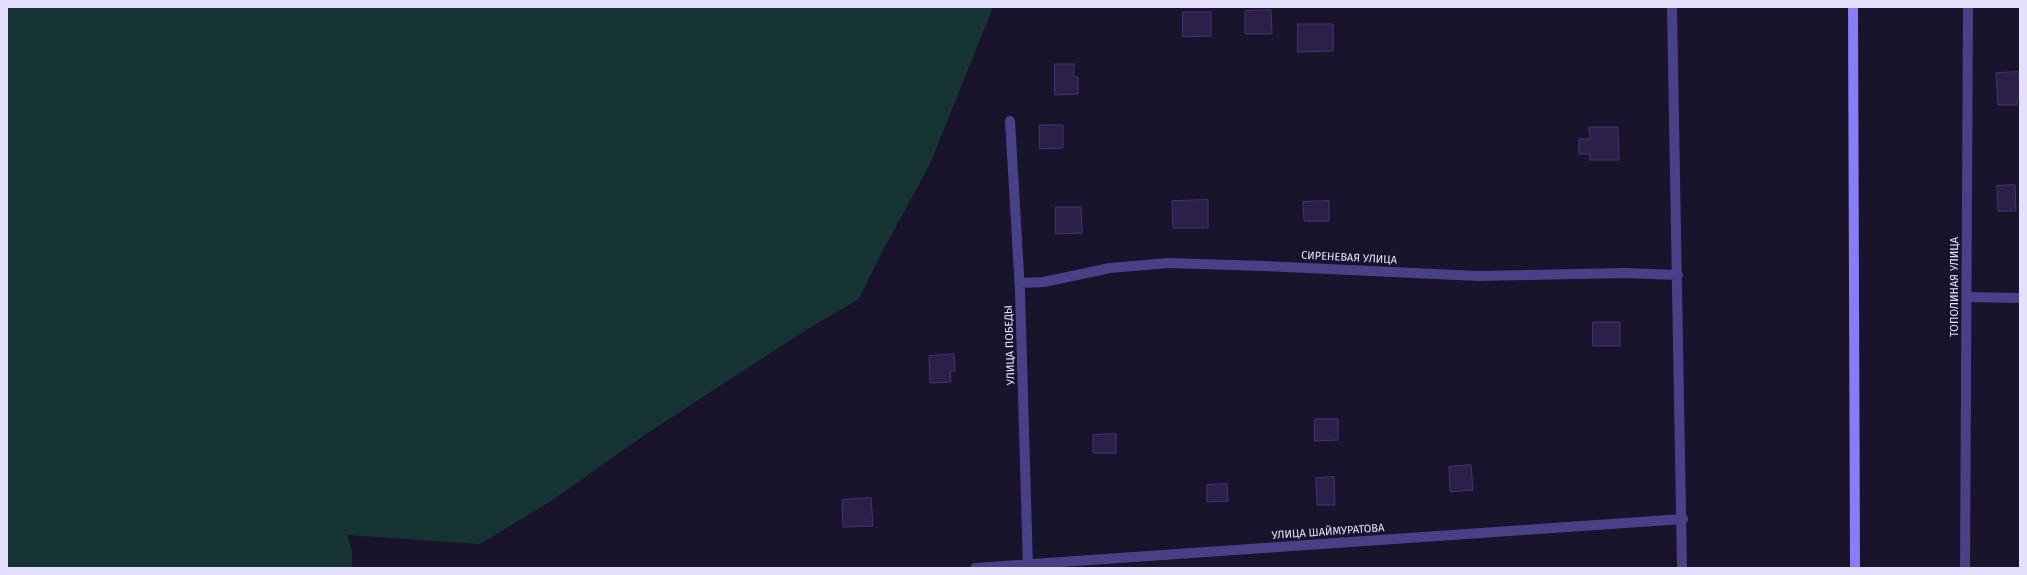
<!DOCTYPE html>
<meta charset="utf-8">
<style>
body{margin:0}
#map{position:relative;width:2027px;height:575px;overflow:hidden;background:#19132c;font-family:"Fira Sans",sans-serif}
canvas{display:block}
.frame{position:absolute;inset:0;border:8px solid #e5e0fd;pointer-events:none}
</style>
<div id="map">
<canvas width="2027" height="575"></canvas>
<div class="frame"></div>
</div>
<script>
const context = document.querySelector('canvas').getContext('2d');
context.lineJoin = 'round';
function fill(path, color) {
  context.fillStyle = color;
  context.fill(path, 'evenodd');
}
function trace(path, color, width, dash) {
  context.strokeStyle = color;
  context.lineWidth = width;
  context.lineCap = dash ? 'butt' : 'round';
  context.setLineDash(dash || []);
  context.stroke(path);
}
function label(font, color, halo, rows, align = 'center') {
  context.font = font + ' "Fira Sans",sans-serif';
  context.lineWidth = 3;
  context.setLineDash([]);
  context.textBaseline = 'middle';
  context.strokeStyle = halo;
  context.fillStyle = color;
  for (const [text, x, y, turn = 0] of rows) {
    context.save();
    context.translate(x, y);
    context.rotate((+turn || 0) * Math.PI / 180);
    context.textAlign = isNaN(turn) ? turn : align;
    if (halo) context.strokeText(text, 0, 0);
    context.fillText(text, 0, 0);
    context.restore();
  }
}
fill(new Path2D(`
 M 7,7 L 993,7 L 930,164 L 880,256 L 859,299 L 806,330 L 646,434 L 551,501 L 480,544 L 347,535 L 352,551 L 352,568 L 7,568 Z`), '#173435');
const building = new Path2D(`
 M 1271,10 L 1272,34 L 1245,34 L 1245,11 Z
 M 1183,12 L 1211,12 L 1211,36 L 1183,37 Z
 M 1298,24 L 1333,24 L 1333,51 L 1298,52 Z
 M 1055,64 L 1074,64 L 1074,77 L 1078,77 L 1078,94 L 1055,95 Z
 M 2020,72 L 2020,99 L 2017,99 L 2017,105 L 1998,105 L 1996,73 Z
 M 1040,125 L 1063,125 L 1063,148 L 1040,149 Z
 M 1589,127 L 1618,127 L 1619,160 L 1590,160 L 1590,154 L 1579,154 L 1579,139 L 1590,139 Z
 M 2015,185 L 2016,211 L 1998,211 L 1997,186 Z
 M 1208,200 L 1208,228 L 1173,228 L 1172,201 Z
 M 1329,201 L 1329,221 L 1304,221 L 1303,202 Z
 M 1056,207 L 1081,207 L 1082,233 L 1056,234 Z
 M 1593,322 L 1620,322 L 1620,346 L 1593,346 Z
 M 954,354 L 955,371 L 950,371 L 951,382 L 930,383 L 929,356 Z
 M 1315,419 L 1338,419 L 1338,440 L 1315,441 Z
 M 1116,434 L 1116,453 L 1093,453 L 1093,435 Z
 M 1471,465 L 1473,490 L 1450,492 L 1449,467 Z
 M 1334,477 L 1335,505 L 1317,505 L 1316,478 Z
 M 1227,484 L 1228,501 L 1207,502 L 1207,485 Z
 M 871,498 L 873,526 L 843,527 L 842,500 Z`);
fill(building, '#2c204b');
trace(building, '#453476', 1);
trace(new Path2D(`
 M 1672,7 L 1682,568
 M 1010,121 L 1020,291 L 1028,568
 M 1020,283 L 1044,282 L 1110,268 L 1168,263 L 1264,266 L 1478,276 L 1625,273 L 1678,275
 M 1967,297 L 2020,298
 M 975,568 L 1683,519
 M 1965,568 L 1968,7`), '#494187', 10);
trace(new Path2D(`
 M 1853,7 L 1855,568`), '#877df7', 10);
label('11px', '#e5e0fd', '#19132c', [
 ["СИРЕНЕВАЯ УЛИЦА",1349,258,3],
 ["ТОПОЛИНАЯ УЛИЦА",1955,287,-90],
 ["УЛИЦА ПОБЕДЫ",1010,345,-92],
 ["УЛИЦА ШАЙМУРАТОВА",1328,532,-4]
]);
</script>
